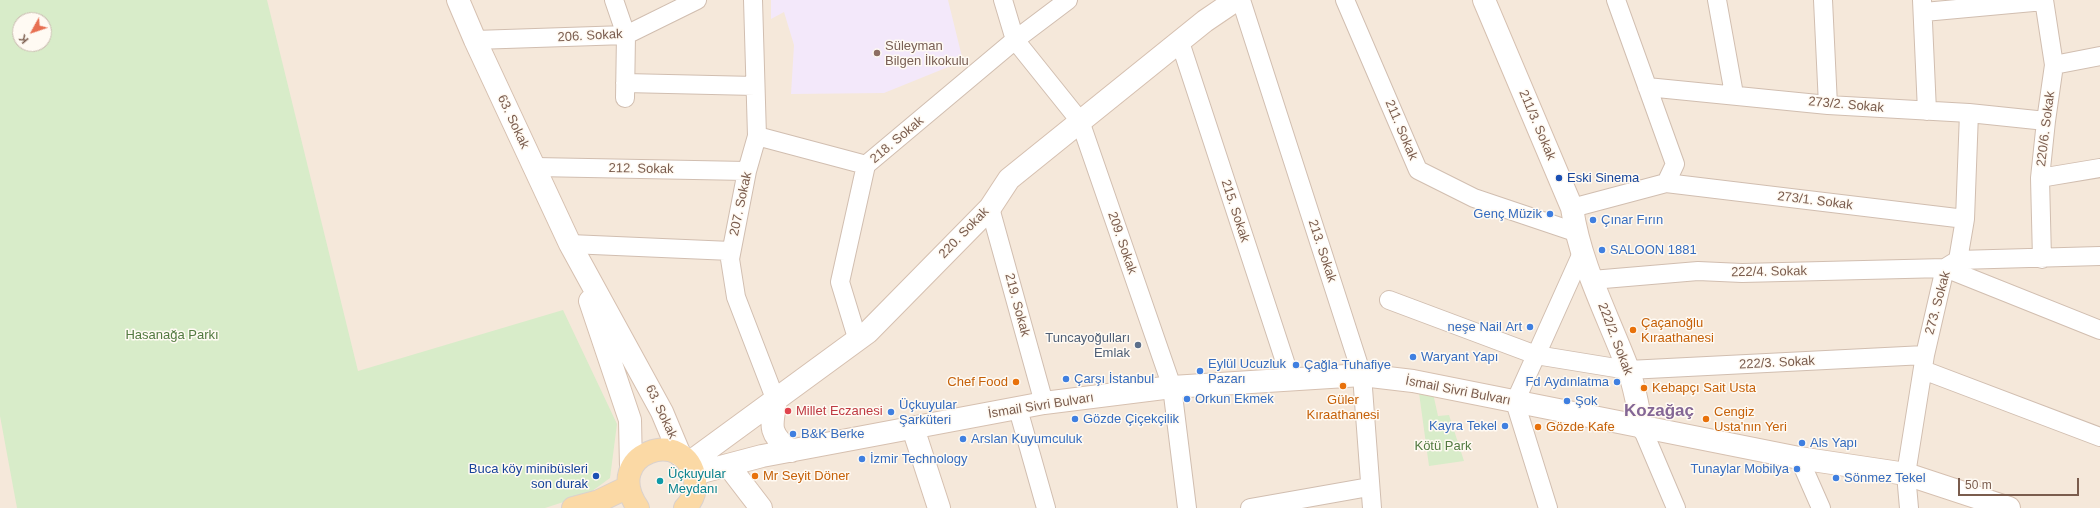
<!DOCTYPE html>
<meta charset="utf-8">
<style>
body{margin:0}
#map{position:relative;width:2100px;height:508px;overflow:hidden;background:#fdf6ec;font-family:Helvetica,sans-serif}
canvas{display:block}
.north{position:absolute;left:12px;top:12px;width:40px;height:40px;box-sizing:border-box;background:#fffaf3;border:1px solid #cabbb1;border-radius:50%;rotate:230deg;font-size:11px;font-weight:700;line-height:16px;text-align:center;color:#7a5c4d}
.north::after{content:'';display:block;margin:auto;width:14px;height:18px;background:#e76f51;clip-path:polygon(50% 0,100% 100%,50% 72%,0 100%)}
.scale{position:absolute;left:1958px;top:478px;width:121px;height:18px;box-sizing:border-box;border:2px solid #7a5c4d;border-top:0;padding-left:5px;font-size:12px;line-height:14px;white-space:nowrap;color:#7a5c4d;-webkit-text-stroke:3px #fffaf3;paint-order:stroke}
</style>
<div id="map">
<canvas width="2100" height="508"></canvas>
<div class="north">K</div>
<div class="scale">50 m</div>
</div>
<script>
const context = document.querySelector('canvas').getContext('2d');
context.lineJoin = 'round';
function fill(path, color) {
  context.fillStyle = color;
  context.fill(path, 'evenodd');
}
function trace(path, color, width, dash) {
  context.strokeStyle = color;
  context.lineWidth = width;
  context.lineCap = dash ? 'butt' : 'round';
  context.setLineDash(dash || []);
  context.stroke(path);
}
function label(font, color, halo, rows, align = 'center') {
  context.font = font + ' Helvetica,sans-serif';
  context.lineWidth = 3;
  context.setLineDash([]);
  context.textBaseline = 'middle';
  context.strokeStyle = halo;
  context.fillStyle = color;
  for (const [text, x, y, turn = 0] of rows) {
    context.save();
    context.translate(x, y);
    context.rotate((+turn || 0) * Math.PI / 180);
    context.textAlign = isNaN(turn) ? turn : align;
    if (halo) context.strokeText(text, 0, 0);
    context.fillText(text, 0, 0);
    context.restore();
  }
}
fill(new Path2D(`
 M 0,0 L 2100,0 L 2100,508 L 0,508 ZM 20,20 L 44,20 L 44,44 L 20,44 Z`), '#f5e8da');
fill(new Path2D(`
 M 771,0 L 948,0 L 963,61 L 884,93 L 791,94 L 794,45 L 784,12 L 771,19 Z`), '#f3e8fa');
fill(new Path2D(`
 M 0,0 L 267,0 L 358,371 L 563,310 L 617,424 L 610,478 L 588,494 L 545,508 L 17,508 L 0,416 ZM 20,20 L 44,20 L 44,44 L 20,44 Z
 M 1419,393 L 1433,393 L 1438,416 L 1449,415 L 1464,461 L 1429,466 Z`), '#d8ecc9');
const street = new Path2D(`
 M 614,0 L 626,35 L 625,98
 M 753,0 L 757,136 L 747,171 L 730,259 L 736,297 L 776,401
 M 1003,0 L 1015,40 L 1080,121 L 1172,387 L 1187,508
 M 1241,0 L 1362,375 L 1372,508
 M 1345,0 L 1418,170 L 1474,198 L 1575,232
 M 1717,0 L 1734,94
 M 1823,0 L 1828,105
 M 1922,0 L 1927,111
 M 1924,12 L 2044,1
 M 475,40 L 626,35 L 697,0
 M 1180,42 L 1291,380
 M 2054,65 L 2100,56
 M 625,83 L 755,86
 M 1647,87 L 1828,105 L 1969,113 L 2046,121
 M 757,136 L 866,165
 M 535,167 L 747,171
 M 2040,178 L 2100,168
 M 1666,183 L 1965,219
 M 990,208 L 1044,403
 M 1572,208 L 1666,183 L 1675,164 L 1616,0
 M 570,244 L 731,251
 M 2042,259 L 2040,178 L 2046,121 L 2054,65 L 2044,0
 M 1958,260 L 2100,256
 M 1592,280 L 1698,271 L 1742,273 L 1945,268 L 2100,330
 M 1389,300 L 1536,355 L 1628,370 L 1925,355
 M 858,341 L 840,282 L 866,165 L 1015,40 L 1068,0
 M 1923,370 L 2100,437
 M 1018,409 L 1046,508
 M 1642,428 L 1676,508
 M 1799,458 L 1821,508
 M 1250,508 L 1369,487
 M 1548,508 L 1515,402 L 1582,253
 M 1909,508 L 1906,474 L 1925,355 L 1945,268 L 1958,260 L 1965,219 L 1969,113`);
const secondary = new Path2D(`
 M 458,0 L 475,40 L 570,244 L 662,412 L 680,455
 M 1484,0 L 1572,208 C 1580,264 1608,316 1628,369 C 1635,387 1638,408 1642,428
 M 590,301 L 630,420 L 631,467
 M 776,401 C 771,426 768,434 791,451
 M 913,428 L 939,508
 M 689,463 L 868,332 L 990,208 L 1009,179 L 1205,21 L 1236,0
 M 728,465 L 761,508
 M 694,474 L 762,456 L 1044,403 L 1172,387 L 1362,375 L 1413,381 L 1799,458 L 1906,474 L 2009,508`);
const primary = new Path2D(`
 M 573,508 L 599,501 L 628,487
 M 638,508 C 600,453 687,424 695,480 C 696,491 692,501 685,508`);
trace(street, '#d1beb0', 20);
trace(secondary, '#d6c0b0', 24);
trace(primary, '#dad1cd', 24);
trace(street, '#fff', 18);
trace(secondary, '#fff', 22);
trace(primary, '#fbd9a5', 22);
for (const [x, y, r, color] of [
 [877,53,4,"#8d6e63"],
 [1559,178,4,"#1a4fb4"],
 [1550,214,4,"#3f7fe0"],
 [1593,220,4,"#3f7fe0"],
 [1602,250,4,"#3f7fe0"],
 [1530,327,4,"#3f7fe0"],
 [1633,330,4,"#e8710a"],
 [1138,345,4,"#5c6f8a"],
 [1413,357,4,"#3f7fe0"],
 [1296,365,4,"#3f7fe0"],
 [1200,371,4,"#3f7fe0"],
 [1066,379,4,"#3f7fe0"],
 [1016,382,4,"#e8710a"],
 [1617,382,4,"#3f7fe0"],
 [1343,386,4,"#e8710a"],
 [1644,388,4,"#e8710a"],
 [1187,399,4,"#3f7fe0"],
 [1567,401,4,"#3f7fe0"],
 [788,411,4,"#e0444e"],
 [891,412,4,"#3f7fe0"],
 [1075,419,4,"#3f7fe0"],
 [1706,419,4,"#e8710a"],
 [1505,426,4,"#3f7fe0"],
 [1538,427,4,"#e8710a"],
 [793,434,4,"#3f7fe0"],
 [963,439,4,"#3f7fe0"],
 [1802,443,4,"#3f7fe0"],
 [862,459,4,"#3f7fe0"],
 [1797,469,4,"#3f7fe0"],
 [596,476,4,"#1a4fb4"],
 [755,476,4,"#e8710a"],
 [1836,478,4,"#3f7fe0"],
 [660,481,4,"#0f9aa8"]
]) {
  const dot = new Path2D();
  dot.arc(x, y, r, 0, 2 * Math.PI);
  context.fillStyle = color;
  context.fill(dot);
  trace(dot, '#fffaf3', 1.5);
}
label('13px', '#7a5c4d', '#fffaf3', [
 ["206. Sokak",590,36,-3],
 ["273/2. Sokak",1846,105,5],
 ["63. Sokak",513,122,65],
 ["211/3. Sokak",1537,125,67],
 ["220/6. Sokak",2046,129,-83],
 ["211. Sokak",1401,130,67],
 ["218. Sokak",897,140,-40],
 ["212. Sokak",641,169,1],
 ["273/1. Sokak",1815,201,7],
 ["207. Sokak",741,204,-78],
 ["215. Sokak",1235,211,72],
 ["220. Sokak",964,233,-46],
 ["209. Sokak",1122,243,71],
 ["213. Sokak",1322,251,72],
 ["222/4. Sokak",1769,272,-1],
 ["273. Sokak",1938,303,-75],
 ["219. Sokak",1017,305,75],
 ["222/2. Sokak",1615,339,69],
 ["222/3. Sokak",1777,363,-3],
 ["İsmail Sivri Bulvarı",1458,391,11],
 ["İsmail Sivri Bulvarı",1041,406,-9],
 ["63. Sokak",661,412,65]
]);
label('13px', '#785e54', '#fffaf3', [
 ["Süleyman",885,46],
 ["Bilgen İlkokulu",885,61]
], 'left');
label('13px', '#164399', '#fffaf3', [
 ["Eski Sinema",1567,178],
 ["Buca köy minibüsleri",588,469,"right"],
 ["son durak",588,484,"right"]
], 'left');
label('13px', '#366cbe', '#fffaf3', [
 ["Genç Müzik",1542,214,"right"],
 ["Çınar Fırın",1601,220],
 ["SALOON 1881",1610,250],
 ["neşe Nail Art",1522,327,"right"],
 ["Waryant Yapı",1421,357],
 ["Eylül Ucuzluk",1208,364],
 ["Pazarı",1208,379],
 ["Çağla Tuhafiye",1304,365],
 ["Çarşı İstanbul",1074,379],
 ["Fd Aydınlatma",1609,382,"right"],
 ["Orkun Ekmek",1195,399],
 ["Şok",1575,401],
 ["Üçkuyular",899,405],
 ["Şarküteri",899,420],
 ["Gözde Çiçekçilik",1083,419],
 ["Kayra Tekel",1497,426,"right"],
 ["B&K Berke",801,434],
 ["Arslan Kuyumculuk",971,439],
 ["Als Yapı",1810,443],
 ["İzmir Technology",870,459],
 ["Tunaylar Mobilya",1789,469,"right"],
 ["Sönmez Tekel",1844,478]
], 'left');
label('13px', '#c56008', '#fffaf3', [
 ["Çaçanoğlu",1641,323],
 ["Kıraathanesi",1641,338],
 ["Chef Food",1008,382,"right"],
 ["Kebapçı Sait Usta",1652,388],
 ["Güler",1343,400,"center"],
 ["Kıraathanesi",1343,415,"center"],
 ["Cengiz",1714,412],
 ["Usta'nın Yeri",1714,427],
 ["Gözde Kafe",1546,427],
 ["Mr Seyit Döner",763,476]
], 'left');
label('13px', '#537a41', '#fffaf3', [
 ["Hasanağa Parkı",172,335],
 ["Kötü Park",1443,446]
]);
label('13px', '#4e5e75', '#fffaf3', [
 ["Tuncayoğulları",1130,338],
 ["Emlak",1130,353]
], 'right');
label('13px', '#be3a42', '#fffaf3', [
 ["Millet Eczanesi",796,411]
], 'left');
label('13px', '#0d838f', '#fffaf3', [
 ["Üçkuyular",668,474],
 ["Meydanı",668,489]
], 'left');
label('bold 17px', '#846695', '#fffaf3', [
 ["Kozağaç",1659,411]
]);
</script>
